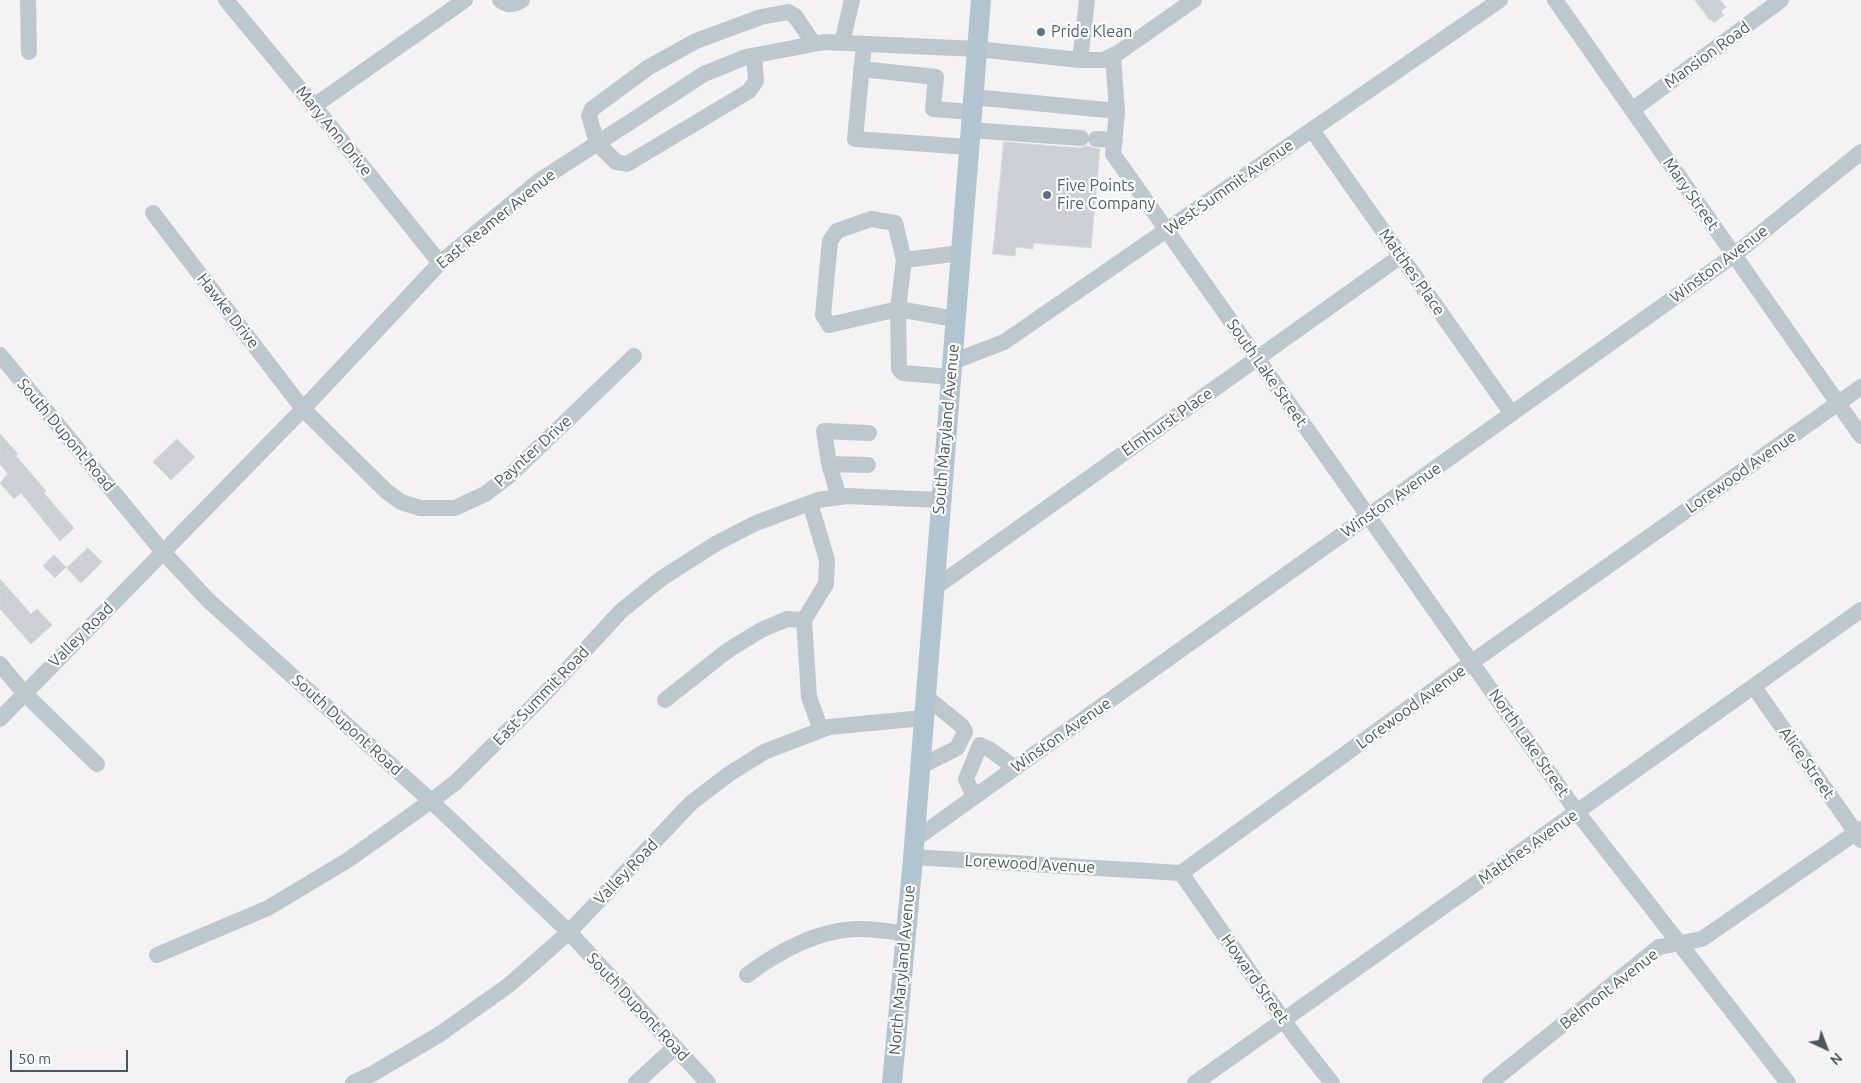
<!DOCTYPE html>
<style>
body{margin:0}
#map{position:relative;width:1861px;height:1083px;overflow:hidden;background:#f4f2f2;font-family:Ubuntu,sans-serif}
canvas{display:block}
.north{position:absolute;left:1801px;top:1023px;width:50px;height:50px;-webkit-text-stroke:4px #fff;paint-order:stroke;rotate:137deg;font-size:14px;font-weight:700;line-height:20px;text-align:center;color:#49575f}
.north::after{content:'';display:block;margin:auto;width:18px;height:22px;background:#49575f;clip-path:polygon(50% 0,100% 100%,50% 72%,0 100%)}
.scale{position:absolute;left:10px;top:1050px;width:118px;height:22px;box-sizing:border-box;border:2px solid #49575f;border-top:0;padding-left:6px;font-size:15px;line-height:18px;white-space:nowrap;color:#49575f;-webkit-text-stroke:4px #fff;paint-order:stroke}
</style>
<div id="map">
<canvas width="1861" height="1083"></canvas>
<div class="north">N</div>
<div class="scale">50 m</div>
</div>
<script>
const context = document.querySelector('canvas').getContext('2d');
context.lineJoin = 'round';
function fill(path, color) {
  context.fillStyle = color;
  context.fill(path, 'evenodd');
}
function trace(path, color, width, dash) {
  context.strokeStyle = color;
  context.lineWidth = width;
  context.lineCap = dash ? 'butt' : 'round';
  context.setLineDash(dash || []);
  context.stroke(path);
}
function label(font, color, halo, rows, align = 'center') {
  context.font = font + ' Ubuntu,sans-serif';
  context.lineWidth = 4.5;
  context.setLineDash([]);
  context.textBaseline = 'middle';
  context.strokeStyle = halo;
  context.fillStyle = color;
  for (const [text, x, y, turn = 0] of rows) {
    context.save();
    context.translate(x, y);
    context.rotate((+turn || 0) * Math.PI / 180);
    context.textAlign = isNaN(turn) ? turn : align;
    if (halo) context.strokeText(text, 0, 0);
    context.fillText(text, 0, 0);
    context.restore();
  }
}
const building = new Path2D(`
 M 1695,0 L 1720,0 L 1726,7 L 1721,11 L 1724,15 L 1714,23 L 1711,19 L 1710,20 Z
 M 1004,142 L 1080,148 L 1086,146 L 1100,149 L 1091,248 L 1033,243 L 1033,249 L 1016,247 L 1015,256 L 993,254 Z
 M 0,434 L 18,454 L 16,456 L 46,491 L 44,493 L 74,528 L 60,541 L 21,493 L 14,499 L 0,483 L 8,474 L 0,464 Z
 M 177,439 L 195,457 L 171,480 L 153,462 Z
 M 88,548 L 102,562 L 81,583 L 67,568 Z
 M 54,555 L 66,567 L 55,578 L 43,566 Z
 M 0,579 L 31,614 L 37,609 L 52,625 L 31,644 L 0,609 Z`);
fill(building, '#ccd0d4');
trace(building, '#d6d9dd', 1);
trace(new Path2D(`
 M 28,0 L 29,52
 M 226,0 L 314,106 L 440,263
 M 500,0 C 508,6 514,5 522,0
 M 1555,0 L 1861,436
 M 842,43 L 852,0
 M 864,44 L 855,139 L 969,147
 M 754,56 L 756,81 L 749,91 L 627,164 L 616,162 L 597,143 L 589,116 L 592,109 L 649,67 L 696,41 L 761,17 L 788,12 L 795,16 L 814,44
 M 1113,56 L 1117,111 L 1113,154 L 1577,812 L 1788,1083
 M 1080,60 L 1087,0
 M 861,69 L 936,77 L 933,109 L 972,112
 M 973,97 L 1117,111
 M 314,106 L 465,0
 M 1632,110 L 1781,0
 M 970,130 L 1081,138
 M 1312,130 L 1512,414
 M 1096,139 L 1115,140
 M 153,213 L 303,409 L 386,491 L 401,502 L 420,508 L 455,508 L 485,494 L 509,476 L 634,356
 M 904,260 L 895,223 L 871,219 L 837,231 L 830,241 L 823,315 L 829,325 L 898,309 L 899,369 L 903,373 L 951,377
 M 955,319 L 898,309 L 904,260 L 961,253
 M 0,355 L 163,552 L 209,601 L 431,801 L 569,932 L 708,1083
 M 952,362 L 1004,342 L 1500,0
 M 829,464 L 868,465
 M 839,497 L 829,464 L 824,431 L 869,433
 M 810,503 L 827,560 L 826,584 L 804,620 L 809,697 L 821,730
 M 933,589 L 1401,256
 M 0,664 L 24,693 L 97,764
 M 1754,687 L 1861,840
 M 665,700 L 727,651 L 761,630 L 787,619 L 804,620
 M 0,719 L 303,409 L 440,263 L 539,181 L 704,74 L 746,57 L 824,42 L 977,49 L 1080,60 L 1103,60 L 1118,53 L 1194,0
 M 919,767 L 957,748 L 965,732 L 962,726 L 925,696
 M 974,797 L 966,779 L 980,745 L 989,749 L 1015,768
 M 914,840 L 1734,255 L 1861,152
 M 913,857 L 1181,873 L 1472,662 L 1861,387
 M 1181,873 L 1294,1035 L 1332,1083
 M 157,955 L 268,908 L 348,860 L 431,801 L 455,783 L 540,699 L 621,611 L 662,578 L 717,543 L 756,523 L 818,500 L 847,496 L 940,500
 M 747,975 C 779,951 815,931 855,929 C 872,928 889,932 905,933
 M 353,1083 L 374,1073 L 440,1034 L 509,985 L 569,932 L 691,803 L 729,774 L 764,752 L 829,727 L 923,718
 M 636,1083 L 675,1047
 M 1195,1083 L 1861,610
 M 1490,1083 L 1659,947 L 1702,939 L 1861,829`), '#bdc8ce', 16);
trace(new Path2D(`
 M 892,1083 L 913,859 L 981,0`), '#b2c4d0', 20);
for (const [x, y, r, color] of [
 [1041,32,5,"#5c6f8a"],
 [1047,195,5,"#5c6f8a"]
]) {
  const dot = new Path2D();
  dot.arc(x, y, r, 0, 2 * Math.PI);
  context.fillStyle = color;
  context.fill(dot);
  trace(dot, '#fff', 2);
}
label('16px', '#4e5e75', '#fff', [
 ["Pride Klean",1051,32],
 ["Five Points",1057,186],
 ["Fire Company",1057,204]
], 'left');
label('16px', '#49575f', '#fff', [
 ["Mansion Road",1707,55,-36],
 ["Mary Ann Drive",334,131,51],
 ["West Summit Avenue",1229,187,-35],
 ["Mary Street",1691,194,55],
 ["East Reamer Avenue",496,219,-39],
 ["Winston Avenue",1719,264,-37],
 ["Matthes Place",1412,272,55],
 ["Hawke Drive",228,311,52],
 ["South Lake Street",1267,373,55],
 ["Elmhurst Place",1167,422,-35],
 ["South Maryland Avenue",946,429,-85],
 ["South Dupont Road",66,435,50],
 ["Paynter Drive",533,451,-42],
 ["Lorewood Avenue",1741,472,-35],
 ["Winston Avenue",1391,500,-35],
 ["Valley Road",81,635,-45],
 ["East Summit Road",541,696,-46],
 ["Lorewood Avenue",1411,707,-36],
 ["South Dupont Road",347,725,42],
 ["Winston Avenue",1061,735,-35],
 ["North Lake Street",1529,743,55],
 ["Alice Street",1807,763,55],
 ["Matthes Avenue",1528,847,-35],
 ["Lorewood Avenue",1030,864,3],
 ["Valley Road",626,872,-46],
 ["North Maryland Avenue",902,970,-85],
 ["Howard Street",1255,979,55],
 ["Belmont Avenue",1609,989,-38],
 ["South Dupont Road",638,1007,47]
]);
</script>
